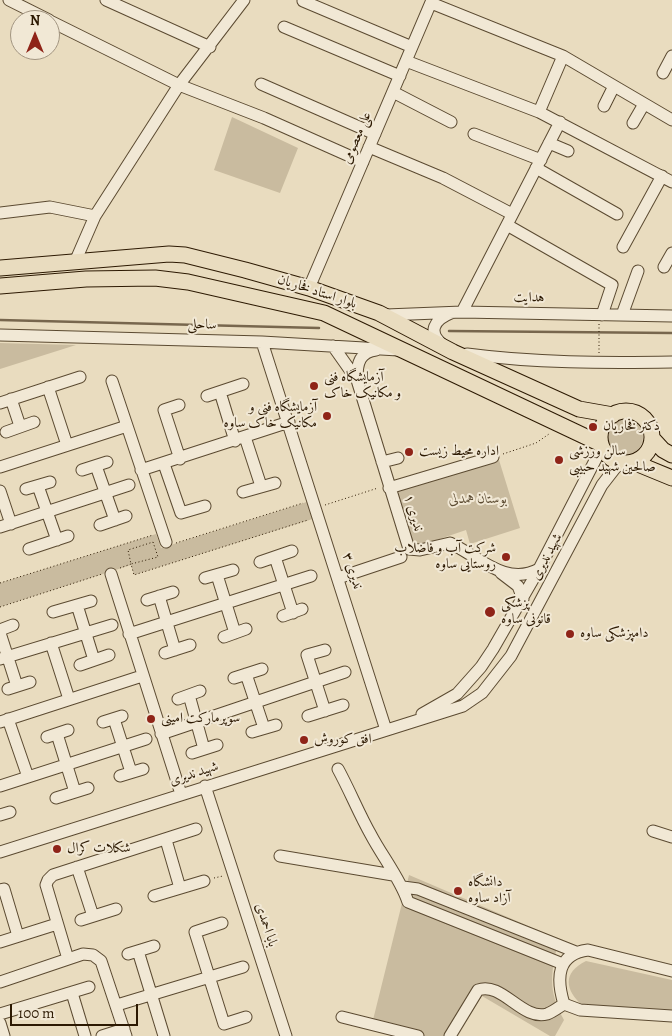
<!DOCTYPE html>
<meta charset="utf-8">
<style>
body{margin:0}
#map{position:relative;width:672px;height:1036px;overflow:hidden;background:#e9dcbf;font-family:Alegreya,serif}
canvas{display:block}
.north{position:absolute;left:10px;top:10px;width:50px;height:50px;box-sizing:border-box;background:#f1e8d5;border:1px solid #a29581;border-radius:50%;rotate:0deg;font-size:14px;font-weight:700;line-height:20px;text-align:center;color:#2c1902}
.north::after{content:'';display:block;margin:auto;width:18px;height:22px;background:#8f2418;clip-path:polygon(50% 0,100% 100%,50% 72%,0 100%)}
.scale{position:absolute;left:10px;top:1004px;width:128px;height:22px;box-sizing:border-box;border:2px solid #2c1902;border-top:0;padding-left:6px;font-size:15px;line-height:18px;white-space:nowrap;color:#2c1902;-webkit-text-stroke:4px #f1e8d5;paint-order:stroke}
</style>
<div id="map">
<canvas width="672" height="1036"></canvas>
<div class="north">N</div>
<div class="scale">100 m</div>
</div>
<script>
const context = document.querySelector('canvas').getContext('2d');
context.lineJoin = 'round';
function fill(path, color) {
  context.fillStyle = color;
  context.fill(path, 'evenodd');
}
function trace(path, color, width, dash) {
  context.strokeStyle = color;
  context.lineWidth = width;
  context.lineCap = dash ? 'butt' : 'round';
  context.setLineDash(dash || []);
  context.stroke(path);
}
function label(font, color, halo, rows, align = 'center') {
  context.font = font + ' Alegreya,Amiri,serif';
  context.lineWidth = 4;
  context.setLineDash([]);
  context.textBaseline = 'middle';
  context.strokeStyle = halo;
  context.fillStyle = color;
  for (const [text, x, y, turn = 0] of rows) {
    context.save();
    context.translate(x, y);
    context.rotate((+turn || 0) * Math.PI / 180);
    context.textAlign = isNaN(turn) ? turn : align;
    if (halo) context.strokeText(text, 0, 0);
    context.fillText(text, 0, 0);
    context.restore();
  }
}
fill(new Path2D(`
 M 232,117 L 298,148 L 280,193 L 214,170 Z
 M 0,343 L 76,345 L 0,369 Z
 M607 437a18 18 0 1 1 36 0a18 18 0 1 1-36 0Z
 M 499,460 L 520,528 L 470,544 L 466,530 L 422,545 L 412,544 L 395,492 Z
 M 313,500 L 319,517 L 134,575 L 131,565 L 0,607 L 0,583 L 156,534 L 161,548 Z
 M 409,875 L 559,939 C 551,973 547,989 564,1020 L 555,1036 L 550,1036 L 482,996 L 458,1036 L 424,1036 L 372,1024 Z
 M 586,961 L 672,980 L 672,1013 L 583,1006 C 565,990 562,973 586,961 Z`), '#c9bb9f');
trace(new Path2D(`
 M 0,320 L 319,328
 M 449,331 L 672,333`), '#77664d', 2.5);
const minor = new Path2D(`
 M 9,0 L 49,20
 M 106,0 L 210,47
 M 303,1 L 412,47
 M 431,3 L 563,56 L 672,120
 M 50,21 L 179,85 L 264,118 L 363,162
 M 284,27 L 400,76
 M 406,61 L 539,112 L 672,182
 M 663,73 L 672,56
 M 261,84 L 375,134
 M 393,92 L 451,122
 M 604,106 L 614,86
 M 539,112 L 563,56
 M 633,123 L 644,104
 M 474,134 L 541,160
 M 549,143 L 568,151
 M 369,147 L 443,178 L 512,214
 M 536,168 L 617,214
 M 0,213 L 50,207 L 95,216
 M 507,225 L 612,285 L 602,315
 M 623,247 L 662,176
 M 75,262 L 95,216 L 179,85 L 244,0
 M 664,267 L 672,253
 M 309,288 L 432,0
 M 462,312 L 560,122
 M 386,315 L 462,312 L 672,316
 M 622,315 L 638,271
 M 0,335 L 262,342 L 398,350
 M 262,342 L 386,730
 M 443,345 C 427,332 434,320 451,313
 M 333,346 L 357,380 L 409,549 L 420,550 L 450,543 C 478,556 506,587 539,569
 M 467,354 C 535,363 603,363 672,362
 M 357,378 C 357,363 360,352 376,350
 M 112,381 L 166,542
 M 48,387 L 67,445
 M 220,392 L 235,441
 M 207,396 L 243,384
 M 11,399 L 20,426
 M 0,403 L 80,377
 M 179,405 L 164,410 L 180,459
 M 6,432 L 34,422
 M 245,437 L 261,486
 M 382,462 L 398,458
 M 164,464 L 181,513 L 205,506
 M 96,466 L 115,520
 M 0,467 L 127,426
 M 82,470 L 107,462
 M 141,470 L 289,422
 M 38,486 L 57,540
 M 389,488 L 493,457
 M 26,489 L 50,482
 M 0,491 L 11,524
 M 243,492 L 275,483
 M 100,525 L 126,516
 M 0,527 L 129,485
 M 29,549 L 68,536
 M 275,557 L 293,613
 M 260,562 L 292,551
 M 501,573 L 518,586 L 523,599
 M 111,574 L 181,794
 M 217,575 L 235,633
 M 205,578 L 233,570
 M 338,578 L 401,557
 M 159,596 L 175,650
 M 147,600 L 173,592
 M 77,605 L 94,660
 M 53,612 L 91,601
 M 283,616 L 302,609
 M 0,630 L 13,625
 M 0,633 L 17,686
 M 129,634 L 311,576
 M 224,637 L 246,629
 M 51,643 L 69,699
 M 325,650 L 307,655 L 325,711
 M 165,653 L 190,645
 M 0,659 L 112,625
 M 80,665 L 109,655
 M 246,674 L 264,728
 M 234,678 L 262,669
 M 8,689 L 30,682
 M 189,695 L 204,749
 M 178,699 L 200,691
 M 422,714 L 457,694 L 481,667 L 493,649 L 539,569 L 602,447
 M 308,716 L 343,705
 M 8,719 L 28,777
 M 114,719 L 131,772
 M 0,722 L 142,676
 M 103,722 L 122,716
 M 252,732 L 276,725
 M 57,734 L 75,792
 M 161,734 L 345,672
 M 47,737 L 68,730
 M 192,753 L 217,745
 M 338,769 C 350,791 359,814 371,835 C 382,856 401,880 408,902 L 563,964
 M 120,776 L 143,769
 M 0,786 L 146,739
 M 205,786 L 286,1036
 M 56,798 L 88,788
 M 0,815 L 10,812
 M 653,831 L 672,837
 M 166,840 L 180,888
 M 0,852 L 463,706 L 482,693 L 511,656 L 602,485 L 616,467 L 625,463
 M 280,856 L 393,875
 M 77,867 L 93,916
 M 403,887 L 418,889 L 576,952
 M 0,890 L 4,889 L 18,936
 M 154,896 L 204,881
 M 81,920 L 116,909
 M 222,923 L 195,932 L 224,1024 L 246,1017
 M 0,942 L 57,924
 M 138,951 L 164,1036
 M 128,954 L 154,946
 M 68,959 L 46,885 L 48,880 L 53,875 L 196,829
 M 672,971 L 588,950 C 557,954 556,978 564,1004 L 580,1010 L 672,1016
 M 0,982 L 83,954 L 93,955 L 101,961 L 126,1036
 M 72,993 L 85,1036
 M 117,1005 L 243,967
 M 0,1014 L 89,987
 M 342,1017 L 418,1036
 M 0,1023 L 4,1036
 M 102,1036 L 124,1029
 M 450,1036 L 478,990 C 502,981 522,1021 547,1014 C 553,1012 559,1007 564,1004`);
const major = new Path2D(`
 M 0,268 L 169,254 L 185,255 L 245,270 L 309,288 L 379,313 L 453,352 L 579,409 L 613,415
 M 0,286 L 86,279 L 155,278 L 188,282 L 324,313 L 601,444
 M600 437a26 26 0 1 1 52 0a26 26 0 1 1-52 0Z
 M 652,438 L 663,450 L 672,455
 M 633,462 L 672,478`);
trace(minor, '#5b4a31', 13);
trace(major, '#2c1902', 17);
trace(new Path2D(`
 M 599,324 L 599,353
 M 503,454 L 536,443 L 549,434
 M 325,505 L 378,488
 M 153,542 L 158,557 L 131,564 L 128,550 Z
 M 176,543 L 303,503
 M 120,568 L 131,564 L 134,575 L 308,520
 M 0,583 L 153,535
 M 0,607 L 102,574
 M 214,878 L 223,876`), '#2c1902', 1, [1, 2.5]);
trace(minor, '#f1e8d5', 11);
trace(major, '#e9dcbf', 15);
for (const [x, y, r, color] of [
 [314,386,5,"#8f2418"],
 [327,416,5,"#8f2418"],
 [593,427,5,"#8f2418"],
 [409,452,5,"#8f2418"],
 [559,460,5,"#8f2418"],
 [506,557,5,"#8f2418"],
 [490,612,6,"#8f2418"],
 [570,634,5,"#8f2418"],
 [151,719,5,"#8f2418"],
 [304,740,5,"#8f2418"],
 [57,849,5,"#8f2418"],
 [458,891,5,"#8f2418"]
]) {
  const dot = new Path2D();
  dot.arc(x, y, r, 0, 2 * Math.PI);
  context.fillStyle = color;
  context.fill(dot);
  trace(dot, '#f1e8d5', 2);
}
label('14px', '#2c1902', '#f1e8d5', [
 ["علی معصومی",357,138,-67],
 ["بلوار استاد فخاریان",317,292,18],
 ["هدایت",529,298,1],
 ["ساحلی",202,325,2],
 ["ندیری ۱",413,513,73],
 ["شهید ندیری",547,557,-62],
 ["ندیری ۳",352,571,72],
 ["شهید ندیری",194,774,-18],
 ["بابا احمدی",266,925,72]
]);
label('14px', '#2c1902', '#f1e8d5', [
 ["آزمایشگاه فنی",324,378],
 ["و مکانیک خاک",324,394],
 ["آزمایشگاه فنی و",317,408,"right"],
 ["مکانیک خاک ساوه",317,424,"right"],
 ["دکتر فخاریان",603,427],
 ["اداره محیط زیست",419,452],
 ["سالن ورزشی",569,452],
 ["صالحین شهید حبیبی",569,468],
 ["شرکت آب و فاضلاب",496,549,"right"],
 ["روستایی ساوه",496,565,"right"],
 ["پزشکی",501,604],
 ["قانونی ساوه",501,620],
 ["دامپزشکی ساوه",580,634],
 ["سوپرمارکت امینی",161,719],
 ["افق کوروش",314,740],
 ["شکلات کرال",67,849],
 ["دانشگاه",468,883],
 ["آزاد ساوه",468,899]
], 'left');
label('italic 14px', '#5b4a31', '#f1e8d5', [
 ["بوستان همدلی",478,500]
]);
</script>
